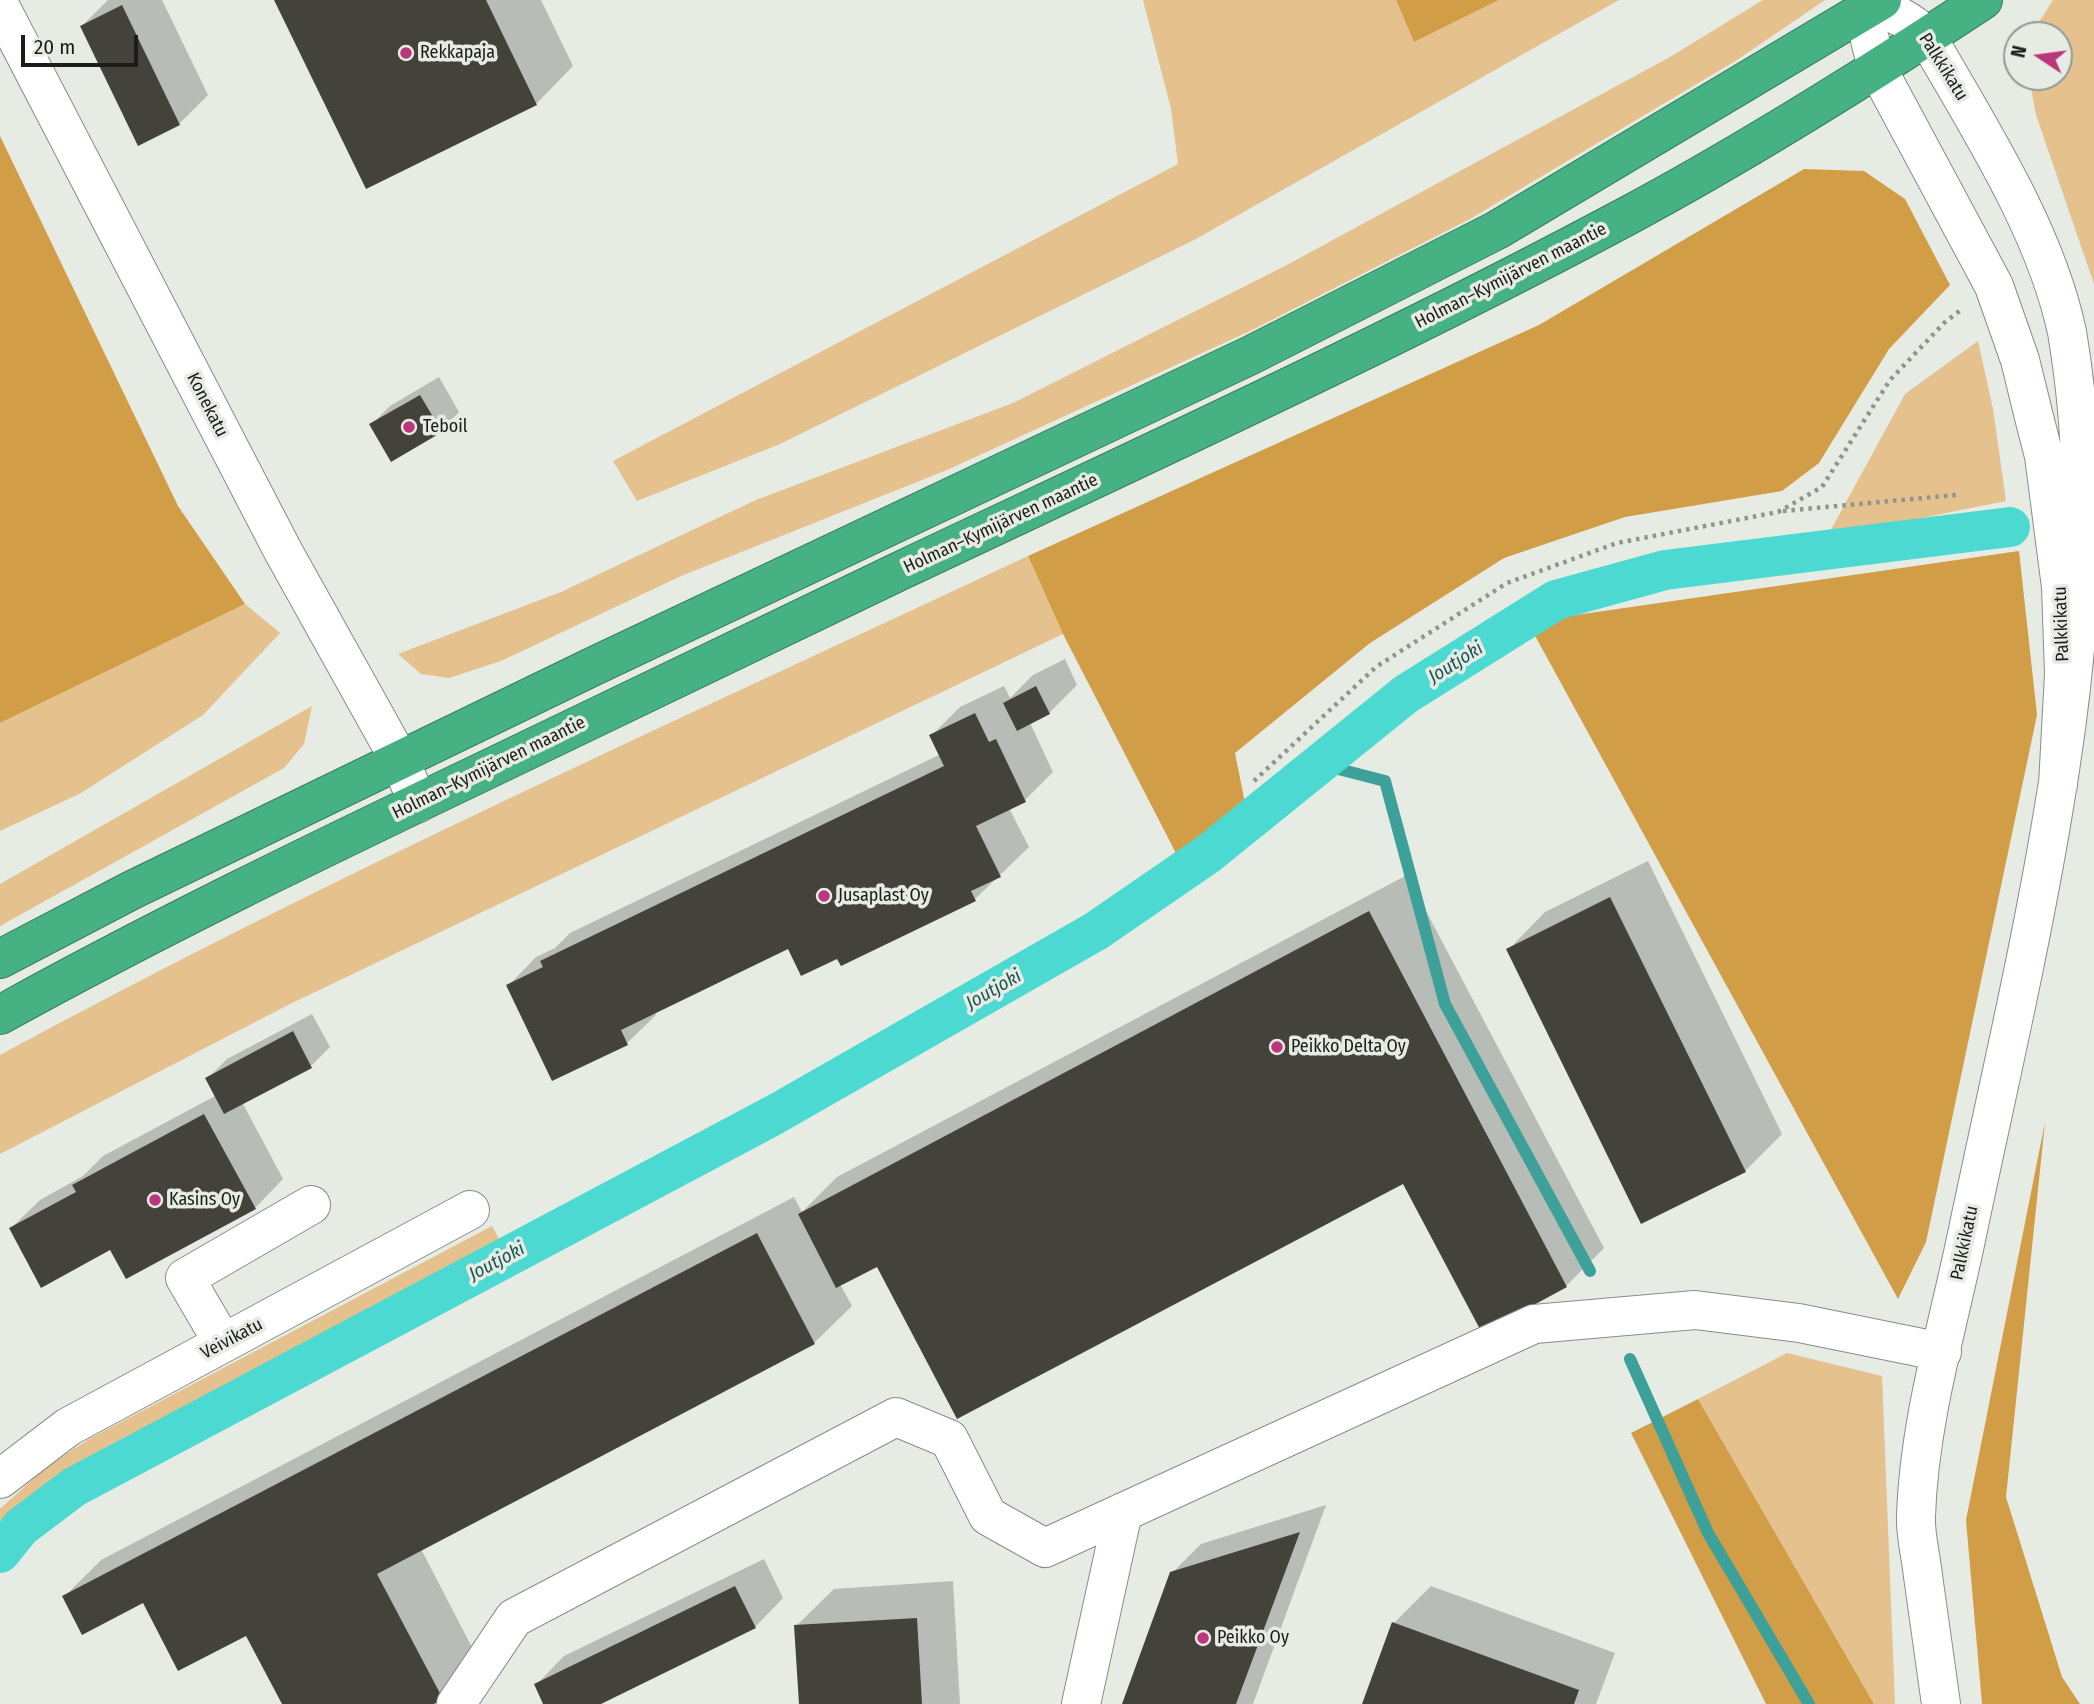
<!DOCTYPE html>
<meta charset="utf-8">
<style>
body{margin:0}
#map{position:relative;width:2094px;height:1704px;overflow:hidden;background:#e6ebe4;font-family:"Fira Sans Condensed",sans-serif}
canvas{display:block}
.north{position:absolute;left:2003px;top:21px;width:70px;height:70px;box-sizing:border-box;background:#e6ebe4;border:2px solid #959994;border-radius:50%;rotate:283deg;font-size:19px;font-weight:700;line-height:28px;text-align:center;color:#1c1d1b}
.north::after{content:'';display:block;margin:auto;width:24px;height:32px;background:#bb367a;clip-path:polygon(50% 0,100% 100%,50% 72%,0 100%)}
.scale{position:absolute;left:21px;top:35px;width:117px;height:32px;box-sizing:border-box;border:4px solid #1c1d1b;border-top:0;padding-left:9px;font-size:21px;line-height:24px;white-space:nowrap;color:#1c1d1b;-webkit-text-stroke:5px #e6ebe4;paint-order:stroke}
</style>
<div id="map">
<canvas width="2094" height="1704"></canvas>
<div class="north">N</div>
<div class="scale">20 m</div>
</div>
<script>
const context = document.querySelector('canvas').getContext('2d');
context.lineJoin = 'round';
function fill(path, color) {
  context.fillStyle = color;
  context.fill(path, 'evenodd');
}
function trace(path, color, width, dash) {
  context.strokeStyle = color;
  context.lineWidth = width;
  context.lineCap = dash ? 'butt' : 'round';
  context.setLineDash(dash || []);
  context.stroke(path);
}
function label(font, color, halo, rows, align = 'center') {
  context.font = font + ' "Fira Sans Condensed",sans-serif';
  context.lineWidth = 7;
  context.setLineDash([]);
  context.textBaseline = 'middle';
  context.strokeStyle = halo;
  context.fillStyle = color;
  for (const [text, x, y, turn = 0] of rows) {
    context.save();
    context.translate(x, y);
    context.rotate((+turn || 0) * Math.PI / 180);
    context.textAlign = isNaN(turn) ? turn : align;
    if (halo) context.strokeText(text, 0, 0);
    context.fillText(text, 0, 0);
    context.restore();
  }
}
fill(new Path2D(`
 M 1143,0 L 1396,0 L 1414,42 L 1499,0 L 1619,0 L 1194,240 L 780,444 L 637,501 L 613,461 L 1178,164 L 1171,109 Z
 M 1763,0 L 1825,0 L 1737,60 L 1470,219 L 1250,331 L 947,470 L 681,576 L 501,661 L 449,678 L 421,674 L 398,654 L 561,592 L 756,500 L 1013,403 L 1285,266 L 1670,57 Z
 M 2053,0 L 2094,0 L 2094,284 L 2036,115 L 2029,77 L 2059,77 L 2059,35 L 2031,35 Z
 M 1978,341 L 1993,409 L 2006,501 L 1827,537 L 1905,394 Z
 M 1028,556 L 1063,634 L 290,1004 L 0,1154 L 0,1055 C 335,873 683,718 1028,556 Z
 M 245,604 L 280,633 L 203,715 L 81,793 L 0,831 L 0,723 Z
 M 312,706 L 304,744 L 284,768 L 0,926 L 0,884 Z
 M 492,1226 L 502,1244 L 74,1478 L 15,1523 L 0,1542 L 0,1509 L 44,1469 L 89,1439 Z
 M 1787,1353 L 1882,1376 L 1895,1704 L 1874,1704 L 1698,1399 Z`), '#e4c18d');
fill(new Path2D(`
 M 1396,0 L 1499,0 L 1414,42 Z
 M 0,136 L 178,506 L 245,604 L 0,723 Z
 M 1804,169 L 1864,171 L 1905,199 L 1950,285 L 1889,349 L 1819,463 L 1782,491 L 1625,517 L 1504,558 L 1370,643 L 1235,753 L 1246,808 L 1180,861 L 1063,634 L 1028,556 L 1539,325 Z
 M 2019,551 L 2037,715 L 1926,1242 L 1898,1299 L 1533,632 L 1569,616 Z
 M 2045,1122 L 2006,1497 L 2062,1677 L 2080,1704 L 1982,1704 L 1966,1520 Z
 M 1698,1399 L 1874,1704 L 1766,1704 L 1631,1433 Z`), '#d19d46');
fill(new Path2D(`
 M 108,0 L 162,0 L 208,95 L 179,124 L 139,144 L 82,26 Z
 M 276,0 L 541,0 L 573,66 L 536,104 Z
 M 439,377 L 459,412 L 441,431 L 371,425 L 390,406 Z
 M 1065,659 L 1077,685 L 1049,713 L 1030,723 L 1053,772 L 1025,800 L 1009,808 L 1029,847 L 975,899 L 838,956 L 788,946 L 654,1012 L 656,1015 L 627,1043 L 553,1079 L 508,986 L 536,957 L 555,948 L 570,933 L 941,754 L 931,736 L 960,707 L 1004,686 L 1010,698 L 1033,675 Z
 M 1648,861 L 1782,1134 L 1745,1171 L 1508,950 L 1545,912 Z
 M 1407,875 L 1604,1248 L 1566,1286 L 1482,1330 L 1404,1181 L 877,1264 L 840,1284 L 852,1306 L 814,1343 L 421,1549 L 479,1661 L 430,1704 L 284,1704 L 247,1634 L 143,1601 L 64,1597 L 101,1560 L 794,1197 L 802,1212 L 837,1177 Z
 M 312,1014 L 330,1047 L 311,1066 L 242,1102 L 283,1179 L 255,1208 L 111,1248 L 11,1228 L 40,1200 L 83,1176 L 103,1156 L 217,1095 L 208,1078 L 227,1059 Z
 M 1326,1505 L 1253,1704 L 1124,1704 L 1172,1573 L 1201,1544 Z
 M 764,1559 L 783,1598 L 755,1627 L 597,1704 L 545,1704 L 536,1685 L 564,1656 Z
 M 953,1581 L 960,1704 L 801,1704 L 796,1626 L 834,1589 Z
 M 1431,1586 L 1615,1653 L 1596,1704 L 1364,1704 L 1394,1623 Z`), '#0003');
trace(new Path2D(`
 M 1319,764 L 1385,781 L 1445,1004 L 1590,1271
 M 1630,1359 L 1708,1533 L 1809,1704`), '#3da19a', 12);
trace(new Path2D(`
 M 0,1553 L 21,1527 L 74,1487 L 774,1115 L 1096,931 L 1208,854 L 1406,694 L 1556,600 L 1665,570 L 2010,527`), '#4bd9d1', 40);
fill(new Path2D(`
 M 274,0 L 486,0 L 537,105 L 366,189 Z
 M 122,5 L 180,125 L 138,146 L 80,26 Z
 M 420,395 L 442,432 L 391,462 L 369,424 Z
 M 1036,686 L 1050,714 L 1017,731 L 1003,703 Z
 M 975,713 L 989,742 L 996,739 L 1026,802 L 976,826 L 1001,877 L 971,891 L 976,901 L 841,966 L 837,959 L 801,976 L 788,949 L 621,1030 L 628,1045 L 552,1081 L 506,985 L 543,967 L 540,961 L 944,766 L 929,735 Z
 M 1610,897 L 1746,1172 L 1641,1224 L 1506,949 Z
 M 1369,911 L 1567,1287 L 1482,1333 L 1403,1184 L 957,1419 L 877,1267 L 836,1288 L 798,1214 Z
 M 293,1031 L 312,1068 L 224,1114 L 205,1078 Z
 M 204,1114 L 256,1209 L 126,1279 L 110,1250 L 41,1288 L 9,1228 L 76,1192 L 72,1185 Z
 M 757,1233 L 815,1344 L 377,1574 L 443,1699 L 434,1704 L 282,1704 L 246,1636 L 178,1671 L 143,1603 L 82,1635 L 62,1596 Z
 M 1300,1532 L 1236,1704 L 1122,1704 L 1170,1572 Z
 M 735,1586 L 756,1628 L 601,1704 L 543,1704 L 534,1684 Z
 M 917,1618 L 922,1704 L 799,1704 L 794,1625 Z
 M 1392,1622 L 1579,1690 L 1574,1704 L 1362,1704 Z`), '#43433c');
const minor = new Path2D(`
 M 0,6 L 283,551 L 400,761 L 418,803
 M 223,1343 L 185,1278 L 311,1205
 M 0,1479 L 68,1427 L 470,1210
 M 456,1704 L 514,1618 L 896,1417 L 949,1439 L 988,1516 L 1045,1548 L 1534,1324 L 1695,1310 L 1799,1323 L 1942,1352
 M 1081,1704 L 1123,1512
 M 1941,1704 C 1935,1661 1929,1618 1923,1576 C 1921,1556 1915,1535 1916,1516 C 1919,1424 1946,1333 1965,1244 C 1995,1100 2029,957 2053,813 C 2080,655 2094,491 2067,332 C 2045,229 1979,128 1927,37 C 1910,20 1894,12 1870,7 L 1867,28 L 1877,68 L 1994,286 L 2020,360 L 2034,417 L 2044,456 L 2061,587 L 2064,674 L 2058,785`);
const highway = new Path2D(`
 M 0,959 L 132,890 L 594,666 L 1251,355 L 1497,230 L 1882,0
 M 0,1015 C 157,928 319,850 480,773 C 622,705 763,636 904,569 C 1147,454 1392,342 1629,215 C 1750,150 1869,75 1983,0`);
trace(minor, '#898d87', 40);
trace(highway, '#377d5e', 40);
trace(new Path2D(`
 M 1783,511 L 1956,495
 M 1254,781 L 1376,667 L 1507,583 L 1617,543 L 1778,512 L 1822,487 L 1890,380 L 1944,323 L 1962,309`), '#91948f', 4.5, [3.5, 5]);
trace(minor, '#fff', 38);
trace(highway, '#46b182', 38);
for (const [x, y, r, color] of [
 [406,53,7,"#bb367a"],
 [409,427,7,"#bb367a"],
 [824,896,7,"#bb367a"],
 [1277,1047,7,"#bb367a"],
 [155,1200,7,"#bb367a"],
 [1203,1638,7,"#bb367a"]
]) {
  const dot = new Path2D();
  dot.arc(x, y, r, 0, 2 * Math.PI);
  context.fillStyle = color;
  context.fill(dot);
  trace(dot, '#e6ebe4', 2.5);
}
label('18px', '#1c1d1b', '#e6ebe4', [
 ["Rekkapaja",420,53],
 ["Teboil",423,427],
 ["Jusaplast Oy",838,896],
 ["Peikko Delta Oy",1291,1047],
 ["Kasins Oy",169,1200],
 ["Peikko Oy",1217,1638]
], 'left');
label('18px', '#1c1d1b', '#e6ebe4', [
 ["Palkkikatu",1943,67,58],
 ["Holman–Kymijärven maantie",1511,276,-27],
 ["Konekatu",207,405,63],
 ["Holman–Kymijärven maantie",1001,524,-25],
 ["Palkkikatu",2062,624,-92],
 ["Holman–Kymijärven maantie",489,768,-26],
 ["Palkkikatu",1965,1243,-78],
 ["Veivikatu",232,1339,-28]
]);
label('italic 19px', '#1b5653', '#e6ebe4', [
 ["Joutjoki",1456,663,-32],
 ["Joutjoki",994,990,-30],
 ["Joutjoki",497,1262,-28]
]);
</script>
